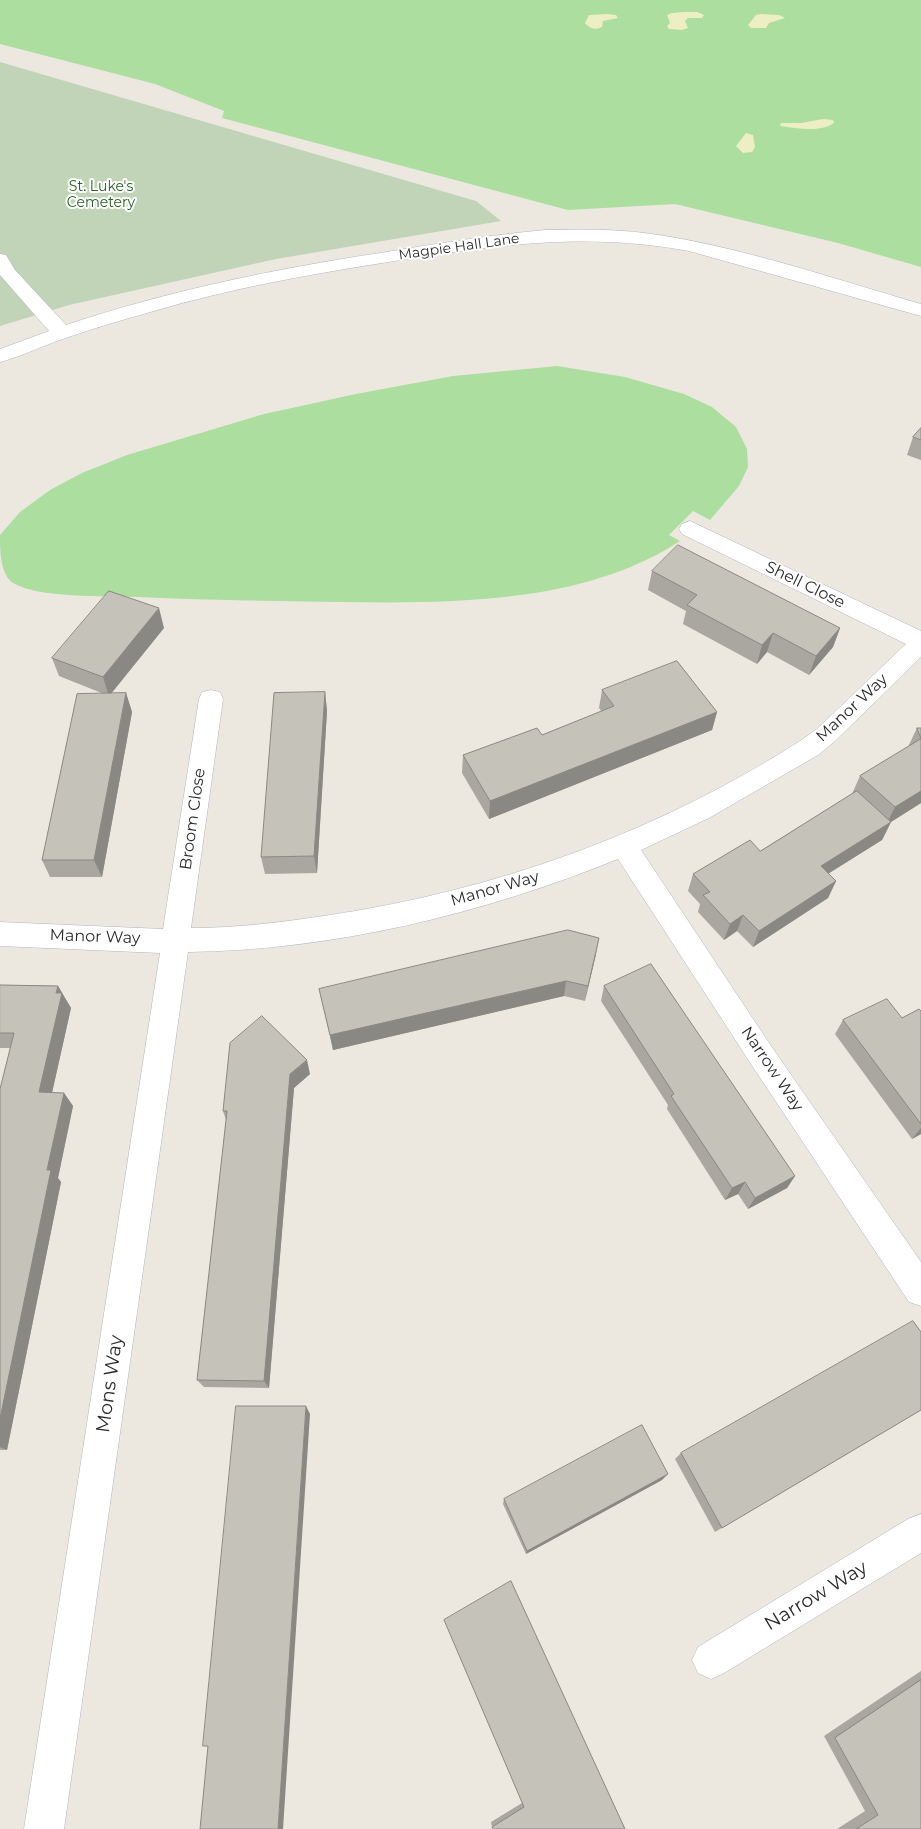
<!DOCTYPE html>
<style>
body{margin:0}
canvas{display:block;background:#ece8df}
</style>
<canvas width="921" height="1829"></canvas>
<script>
const context = document.querySelector('canvas').getContext('2d');
context.lineJoin = 'round';
function fill(path, color) {
  context.fillStyle = color;
  context.fill(path, 'evenodd');
}
function trace(path, color, width, dash) {
  context.strokeStyle = color;
  context.lineWidth = width;
  context.lineCap = dash ? 'butt' : 'round';
  context.setLineDash(dash || []);
  context.stroke(path);
}
function label(font, color, halo, rows, align = 'center') {
  context.font = font + ' Montserrat,sans-serif';
  context.lineWidth = 4;
  context.setLineDash([]);
  context.textBaseline = 'middle';
  context.strokeStyle = halo;
  context.fillStyle = color;
  for (const [text, x, y, turn = 0] of rows) {
    context.save();
    context.translate(x, y);
    context.rotate((+turn || 0) * Math.PI / 180);
    context.textAlign = isNaN(turn) ? turn : align;
    if (halo) context.strokeText(text, 0, 0);
    context.fillText(text, 0, 0);
    context.restore();
  }
}
fill(new Path2D(`
 M 0,0 L 921,0 L 921,267 L 838,243 L 675,204 L 568,210 L 222,118 L 224,111 L 155,84 L 0,44 Z
 M 557,366 L 625,377 L 684,394 L 712,407 L 736,427 L 747,449 L 748,467 L 739,486 L 710,520 L 693,511 L 669,535 L 680,541 C 638,569 585,585 535,593 C 470,603 405,603 339,602 C 271,601 204,600 136,597 C 105,596 37,598 13,583 C 0,574 0,550 0,535 L 20,512 L 50,490 L 82,473 L 127,455 L 264,414 L 356,394 L 453,376 Z`), '#acdea0');
fill(new Path2D(`
 M 684,12 L 697,12 L 704,15 L 702,18 L 688,18 L 685,21 L 688,28 L 682,30 L 669,29 L 667,26 L 670,23 L 667,15 L 672,13 Z
 M 607,14 L 616,15 L 618,18 L 603,21 L 602,27 C 595,30 590,29 585,23 L 589,15 Z
 M 761,14 L 779,15 L 785,18 L 769,23 L 766,28 L 751,28 L 748,25 L 756,15 Z
 M 823,119 L 833,120 L 834,123 C 819,133 797,128 780,126 L 781,123 L 801,123 Z
 M 746,133 L 753,135 L 755,147 L 752,152 L 743,153 L 736,146 Z`), '#eeeec5');
fill(new Path2D(`
 M 0,62 L 476,201 L 501,221 L 276,259 L 69,305 L 0,326 Z`), '#c1d4b7');
const minor = new Path2D(`
 M 546,230 C 581,229 617,229 652,234 C 742,247 834,279 921,304 L 921,316 L 689,251 C 582,231 489,246 382,263 C 306,275 228,289 154,311 C 121,320 88,330 57,341 C 38,348 19,357 0,362 L 0,349 L 49,331 L 0,275 L 0,254 L 6,255 L 15,270 L 66,325 C 168,291 274,269 380,253 C 435,244 490,235 546,230 Z
 M 690,521 L 921,631 L 921,657 L 834,742 L 818,755 L 709,818 L 641,850 L 771,1046 L 921,1262 L 921,1306 L 909,1302 L 751,1064 L 618,859 C 482,914 334,950 188,952 L 64,1829 L 24,1829 L 160,953 L 0,946 L 0,922 L 163,929 L 199,699 L 202,692 L 211,690 L 220,692 L 223,699 L 191,928 C 237,928 284,922 330,915 C 497,890 658,832 800,741 L 817,729 L 906,644 L 682,534 L 679,529 L 682,524 Z
 M 921,1514 L 921,1553 L 724,1673 L 711,1679 L 698,1673 L 692,1660 L 698,1647 L 908,1519 Z`);
trace(minor, '#b2b3be', 1);
fill(minor, '#fff');
fill(new Path2D(`
 M 921,428 L 921,460 L 907,455 L 913,437 Z
 M 652,571 L 840,628 L 833,647 L 809,675 L 767,652 L 757,664 L 683,624 L 686,611 L 648,590 Z
 M 164,628 L 111,694 L 126,693 L 132,712 L 102,877 L 50,877 L 42,860 L 104,694 L 59,676 L 52,658 Z
 M 602,690 L 717,712 L 712,730 L 489,819 L 462,773 L 463,755 L 542,735 L 602,712 L 599,708 Z
 M 325,692 L 327,711 L 317,873 L 265,874 L 261,857 Z
 M 917,728 L 921,728 L 921,803 L 891,822 L 882,840 L 828,874 L 836,881 L 828,898 L 753,947 L 737,931 L 724,940 L 698,912 L 700,904 L 688,891 L 693,874 L 760,851 L 852,794 L 860,776 L 908,747 Z
 M 596,954 L 585,1001 L 564,996 L 333,1050 L 319,989 Z
 M 0,985 L 58,986 L 71,1008 L 52,1093 L 64,1093 L 73,1106 L 58,1178 L 61,1182 L 7,1450 L 0,1450 L 0,1089 L 10,1048 L 0,1048 Z
 M 604,986 L 795,1176 L 787,1188 L 748,1209 L 738,1194 L 725,1200 L 667,1109 L 668,1105 L 601,1001 Z
 M 921,1011 L 921,1134 L 912,1139 L 835,1034 L 843,1020 L 902,1018 Z
 M 310,1074 L 294,1088 L 269,1388 L 204,1387 L 197,1380 L 226,1120 L 223,1111 Z
 M 921,1410 L 715,1532 L 675,1459 L 681,1453 Z
 M 662,1480 L 526,1554 L 503,1504 L 504,1499 Z
 M 921,1671 L 921,1829 L 837,1829 L 865,1811 L 824,1736 Z
 M 522,1803 L 625,1829 L 492,1827 L 491,1822 Z`), '#a9a7a0');
fill(new Path2D(`
 M 159,608 L 164,628 L 109,696 L 103,677 Z
 M 840,628 L 833,647 L 809,675 L 816,656 Z
 M 773,633 L 767,652 L 757,664 L 762,645 Z
 M 325,692 L 327,711 L 317,873 L 314,856 Z
 M 126,693 L 132,712 L 102,877 L 94,860 Z
 M 717,712 L 712,730 L 489,819 L 490,801 Z
 M 921,791 L 921,803 L 886,825 L 895,807 Z
 M 891,822 L 882,840 L 813,883 L 821,866 Z
 M 836,881 L 828,898 L 753,947 L 759,931 Z
 M 743,915 L 737,931 L 724,940 L 730,924 Z
 M 599,938 L 596,954 L 585,1001 L 588,986 Z
 M 566,981 L 564,996 L 333,1050 L 330,1035 Z
 M 58,986 L 71,1008 L 49,1106 L 39,1092 Z
 M 307,1060 L 310,1074 L 294,1088 L 269,1388 L 264,1381 L 290,1074 Z
 M 64,1093 L 73,1106 L 58,1178 L 61,1182 L 7,1450 L 0,1447 L 0,1419 L 47,1170 Z
 M 921,1128 L 921,1134 L 912,1139 Z
 M 795,1176 L 787,1188 L 748,1209 L 755,1198 Z
 M 745,1182 L 738,1194 L 725,1200 L 732,1188 Z
 M 306,1406 L 310,1414 L 283,1829 L 278,1829 Z
 M 668,1474 L 662,1480 L 526,1554 L 527,1551 Z`), '#8a8882');
const building = new Path2D(`
 M 921,428 L 921,440 L 913,437 Z
 M 678,545 L 840,628 L 816,656 L 773,633 L 762,645 L 687,605 L 697,595 L 652,571 Z
 M 109,591 L 159,608 L 103,677 L 52,658 Z
 M 677,661 L 717,712 L 490,801 L 463,755 L 537,728 L 542,735 L 614,706 L 602,690 Z
 M 325,692 L 314,856 L 261,857 L 274,693 Z
 M 126,693 L 94,860 L 42,860 L 77,694 Z
 M 917,728 L 921,728 L 921,738 Z
 M 921,739 L 921,791 L 895,807 L 860,776 Z
 M 857,791 L 891,822 L 821,866 L 836,881 L 759,931 L 743,915 L 730,924 L 703,895 L 710,892 L 693,874 L 750,840 L 760,851 Z
 M 568,930 L 599,938 L 588,986 L 566,981 L 330,1035 L 319,989 Z
 M 651,964 L 795,1176 L 755,1198 L 745,1182 L 732,1188 L 671,1096 L 674,1094 L 604,986 Z
 M 0,985 L 58,986 L 56,993 L 62,993 L 39,1092 L 64,1093 L 47,1170 L 51,1170 L 0,1419 L 0,1089 L 14,1033 L 0,1033 Z
 M 887,999 L 902,1018 L 919,1009 L 921,1011 L 921,1124 L 843,1020 Z
 M 262,1016 L 307,1060 L 290,1074 L 264,1381 L 197,1380 L 227,1111 L 223,1111 L 230,1043 Z
 M 913,1321 L 921,1332 L 921,1410 L 722,1528 L 681,1453 Z
 M 236,1406 L 306,1406 L 278,1829 L 200,1829 L 208,1746 L 203,1746 Z
 M 642,1425 L 668,1474 L 527,1551 L 504,1499 Z
 M 511,1581 L 625,1829 L 493,1829 L 492,1827 L 524,1807 L 444,1620 Z
 M 921,1680 L 921,1829 L 856,1829 L 878,1815 L 835,1738 Z`);
fill(building, '#c5c2ba');
trace(building, '#8a8882', 1);
label('14px', '#246320', '#fff', [
 ["St. Luke's",101,187],
 ["Cemetery",101,203]
]);
label('14px', '#2b2b2b', '#fff', [
 ["Magpie Hall Lane",459,247,-8]
]);
label('16px', '#2b2b2b', '#fff', [
 ["Shell Close",805,585,26],
 ["Manor Way",852,708,-43],
 ["Broom Close",193,819,-82],
 ["Manor Way",495,889,-16],
 ["Manor Way",95,937,2],
 ["Narrow Way",772,1069,56]
]);
label('19px', '#2b2b2b', '#fff', [
 ["Mons Way",110,1384,-82],
 ["Narrow Way",816,1596,-31]
]);
</script>
